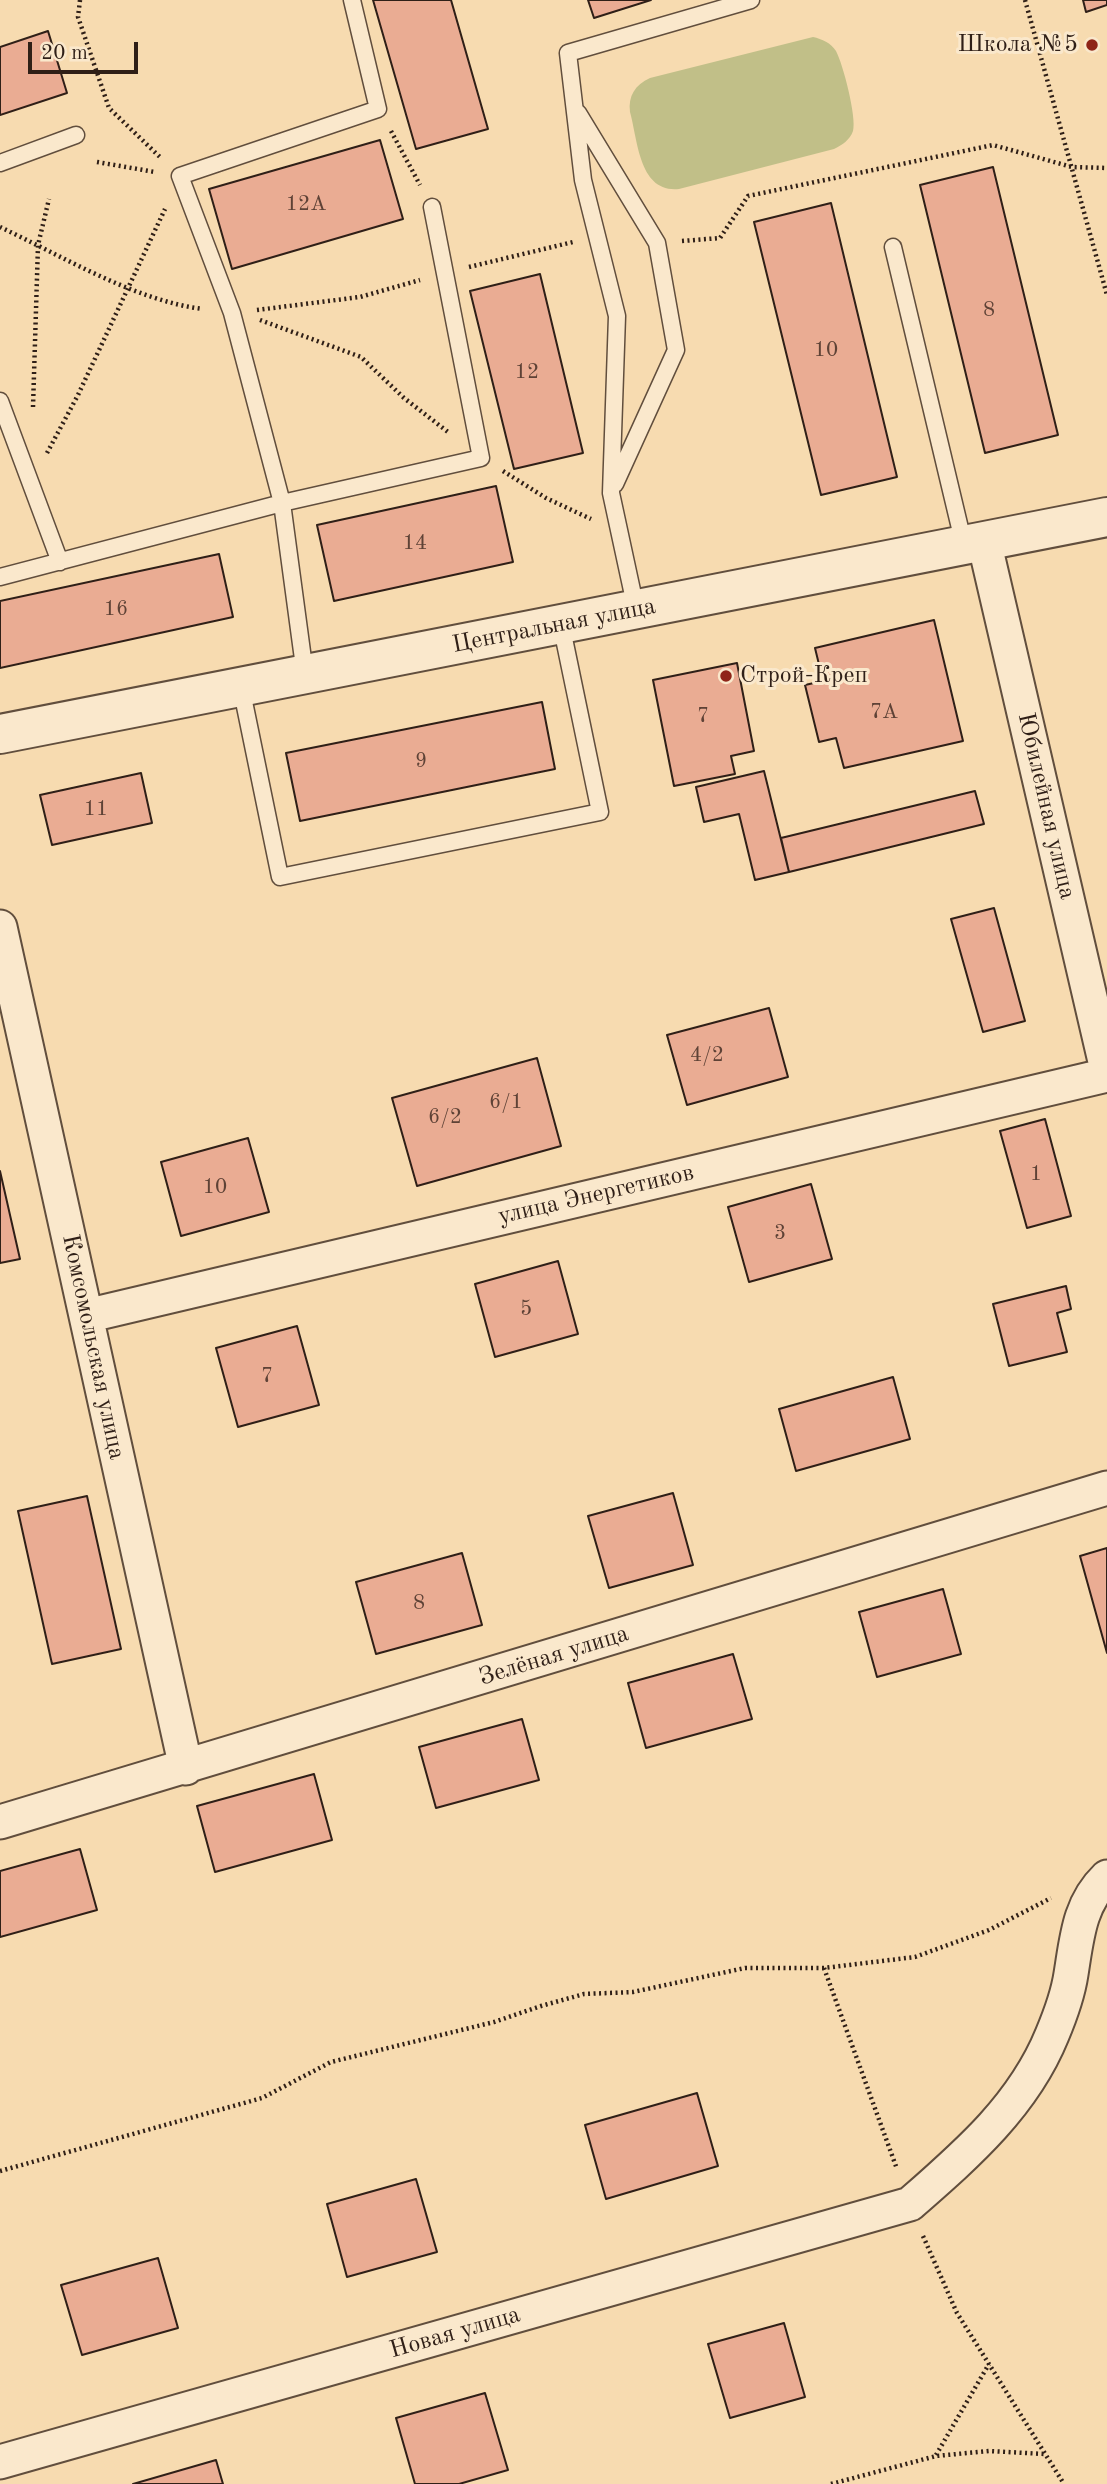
<!DOCTYPE html>
<meta charset="utf-8">
<style>
body{margin:0}
#map{position:relative;width:1107px;height:2484px;overflow:hidden;background:#f7dbb0;font-family:"Old Standard TT",serif}
canvas{display:block}
.scale{position:absolute;left:28px;top:42px;width:110px;height:32px;box-sizing:border-box;border:4px solid #2f1f17;border-top:0;padding-left:9px;font-size:21px;line-height:24px;white-space:nowrap;color:#2f1f17;-webkit-text-stroke:5px #fae8cc;paint-order:stroke}
</style>
<div id="map">
<canvas width="1107" height="2484"></canvas>
<div class="scale">20 m</div>
</div>
<script>
const context = document.querySelector('canvas').getContext('2d');
context.lineJoin = 'round';
function fill(path, color) {
  context.fillStyle = color;
  context.fill(path, 'evenodd');
}
function trace(path, color, width, dash) {
  context.strokeStyle = color;
  context.lineWidth = width;
  context.lineCap = dash ? 'butt' : 'round';
  context.setLineDash(dash || []);
  context.stroke(path);
}
function label(font, color, halo, rows, align = 'center') {
  context.font = font + ' "Old Standard TT",serif';
  context.lineWidth = 6;
  context.setLineDash([]);
  context.textBaseline = 'middle';
  context.strokeStyle = halo;
  context.fillStyle = color;
  for (const [text, x, y, turn = 0] of rows) {
    context.save();
    context.translate(x, y);
    context.rotate((+turn || 0) * Math.PI / 180);
    context.textAlign = isNaN(turn) ? turn : align;
    if (halo) context.strokeText(text, 0, 0);
    context.fillText(text, 0, 0);
    context.restore();
  }
}
fill(new Path2D(`
 M 813,37 C 822,39 831,43 836,51 C 843,64 857,118 853,131 C 850,140 842,145 834,149 L 679,189 C 639,193 638,141 630,112 C 628,96 635,85 650,78 Z`), '#c1bf88');
const building = new Path2D(`
 M 373,0 L 451,0 L 488,129 L 416,149 Z
 M 588,0 L 651,0 L 594,18 Z
 M 1083,0 L 1107,0 L 1107,5 L 1086,12 Z
 M 48,31 L 67,93 L 0,115 L 0,47 Z
 M 380,140 L 403,219 L 232,269 L 209,189 Z
 M 993,167 L 1058,435 L 985,453 L 920,185 Z
 M 831,203 L 897,477 L 821,495 L 754,222 Z
 M 540,274 L 583,453 L 514,469 L 470,291 Z
 M 496,486 L 513,562 L 334,601 L 317,525 Z
 M 219,554 L 233,617 L 0,668 L 0,601 Z
 M 934,620 L 963,741 L 844,768 L 836,738 L 819,742 L 805,685 L 823,681 L 815,648 Z
 M 737,663 L 754,751 L 731,756 L 735,774 L 674,786 L 653,680 Z
 M 542,702 L 555,769 L 300,821 L 286,753 Z
 M 764,771 L 789,872 L 755,880 L 739,814 L 704,822 L 696,787 Z
 M 141,773 L 152,823 L 52,845 L 40,795 Z
 M 975,791 L 984,824 L 789,872 L 781,838 Z
 M 994,908 L 1025,1021 L 983,1032 L 951,919 Z
 M 769,1008 L 788,1077 L 687,1105 L 667,1035 Z
 M 537,1058 L 561,1146 L 417,1186 L 392,1098 Z
 M 1045,1119 L 1071,1216 L 1027,1228 L 1000,1131 Z
 M 248,1138 L 269,1212 L 181,1236 L 161,1162 Z
 M 0,1171 L 20,1259 L 0,1263 Z
 M 811,1184 L 832,1259 L 749,1282 L 728,1207 Z
 M 558,1261 L 578,1334 L 495,1357 L 475,1284 Z
 M 1066,1286 L 1071,1309 L 1057,1313 L 1067,1352 L 1009,1366 L 993,1304 Z
 M 297,1326 L 319,1405 L 238,1427 L 216,1348 Z
 M 893,1377 L 910,1439 L 796,1471 L 779,1409 Z
 M 673,1493 L 693,1565 L 609,1588 L 588,1516 Z
 M 87,1496 L 121,1649 L 52,1664 L 18,1511 Z
 M 1107,1548 L 1107,1653 L 1080,1556 Z
 M 462,1553 L 482,1625 L 376,1654 L 356,1582 Z
 M 943,1589 L 961,1654 L 877,1677 L 859,1612 Z
 M 733,1654 L 752,1719 L 646,1748 L 628,1683 Z
 M 522,1719 L 539,1780 L 436,1808 L 419,1747 Z
 M 314,1774 L 332,1840 L 215,1872 L 197,1806 Z
 M 80,1849 L 97,1910 L 0,1937 L 0,1871 Z
 M 697,2093 L 718,2166 L 606,2199 L 585,2125 Z
 M 416,2179 L 437,2252 L 347,2277 L 327,2204 Z
 M 158,2258 L 178,2328 L 82,2355 L 61,2285 Z
 M 784,2323 L 805,2397 L 730,2418 L 708,2344 Z
 M 485,2393 L 508,2470 L 459,2484 L 415,2484 L 396,2418 Z
 M 216,2460 L 223,2484 L 133,2484 Z`);
fill(building, '#eaac93');
trace(building, '#2f1f17', 2);
const service = new Path2D(`
 M 578,113 L 657,243 L 676,350 L 615,484
 M 0,163 L 76,135
 M 893,247 L 964,545
 M 0,401 L 60,562
 M 0,577 L 282,503 L 232,313 L 180,176 L 378,109 L 352,0
 M 636,609 L 611,493 L 617,316 L 583,180 L 568,53 L 751,0
 M 305,674 L 282,503 L 481,458 L 432,207
 M 241,687 L 280,877 L 600,812 L 561,624`);
const minor = new Path2D(`
 M 984,541 L 1107,1070
 M 0,927 L 186,1768
 M 86,1316 L 1107,1075
 M 0,1822 L 1107,1488
 M 0,2462 L 910,2204 C 966,2155 1023,2106 1052,2035 C 1060,2016 1068,1994 1071,1974 C 1077,1937 1079,1904 1107,1877`);
const tertiary = new Path2D(`
 M 0,734 L 1107,517`);
trace(service, '#614e3d', 19);
trace(minor, '#614e3d', 37);
trace(tertiary, '#614e3d', 42);
trace(new Path2D(`
 M 80,0 L 78,17 L 109,108 L 162,159
 M 1025,0 L 1107,295
 M 391,131 L 420,185
 M 97,162 L 155,172
 M 0,227 C 62,256 136,301 203,309
 M 682,241 L 720,238 L 748,196 L 993,145 L 1072,167 L 1107,168
 M 469,267 L 573,242
 M 257,310 L 360,297 L 420,280
 M 260,320 L 361,357 L 404,398 L 448,432
 M 33,407 L 38,245 L 49,199
 M 47,453 L 78,395 L 165,209
 M 503,471 L 546,498 L 591,519
 M 824,1968 L 897,2169
 M 0,2171 L 262,2098 L 331,2062 L 494,2022 L 541,2006 L 584,1994 L 633,1992 L 745,1968 L 824,1968 L 915,1957 L 989,1930 L 1051,1898
 M 923,2236 L 957,2313 L 1064,2484
 M 936,2455 L 989,2364
 M 831,2484 L 936,2456 L 989,2451 L 1044,2454`), '#2f1f17', 4.5, [2, 3.5]);
trace(service, '#fae8cc', 16);
trace(minor, '#fae8cc', 33);
trace(tertiary, '#fae8cc', 38);
for (const [x, y, r, color] of [
 [1092,45,7,"#8f2418"],
 [726,676,7,"#8f2418"]
]) {
  const dot = new Path2D();
  dot.arc(x, y, r, 0, 2 * Math.PI);
  context.fillStyle = color;
  context.fill(dot);
  trace(dot, '#fae8cc', 2.5);
}
label('21px', '#5e4236', null, [
 ["12А",306,204],
 ["8",989,310],
 ["10",826,350],
 ["12",527,372],
 ["14",415,543],
 ["16",116,609],
 ["7А",884,712],
 ["7",703,716],
 ["9",421,761],
 ["11",96,809],
 ["4/2",707,1055],
 ["6/1",506,1102],
 ["6/2",445,1117],
 ["1",1036,1174],
 ["10",215,1187],
 ["3",780,1233],
 ["5",526,1309],
 ["7",267,1376],
 ["8",419,1603]
]);
label('24px', '#2f1f17', '#fae8cc', [
 ["Школа №5",1078,45],
 ["Строй-Креп",740,676,"left"]
], 'right');
label('24px', '#2f1f17', '#fae8cc', [
 ["Центральная улица",554,626,-11],
 ["Юбилейная улица",1046,806,77],
 ["улица Энергетиков",596,1195,-13],
 ["Комсомольская улица",93,1347,78],
 ["Зелёная улица",554,1656,-17],
 ["Новая улица",455,2333,-16]
]);
</script>
